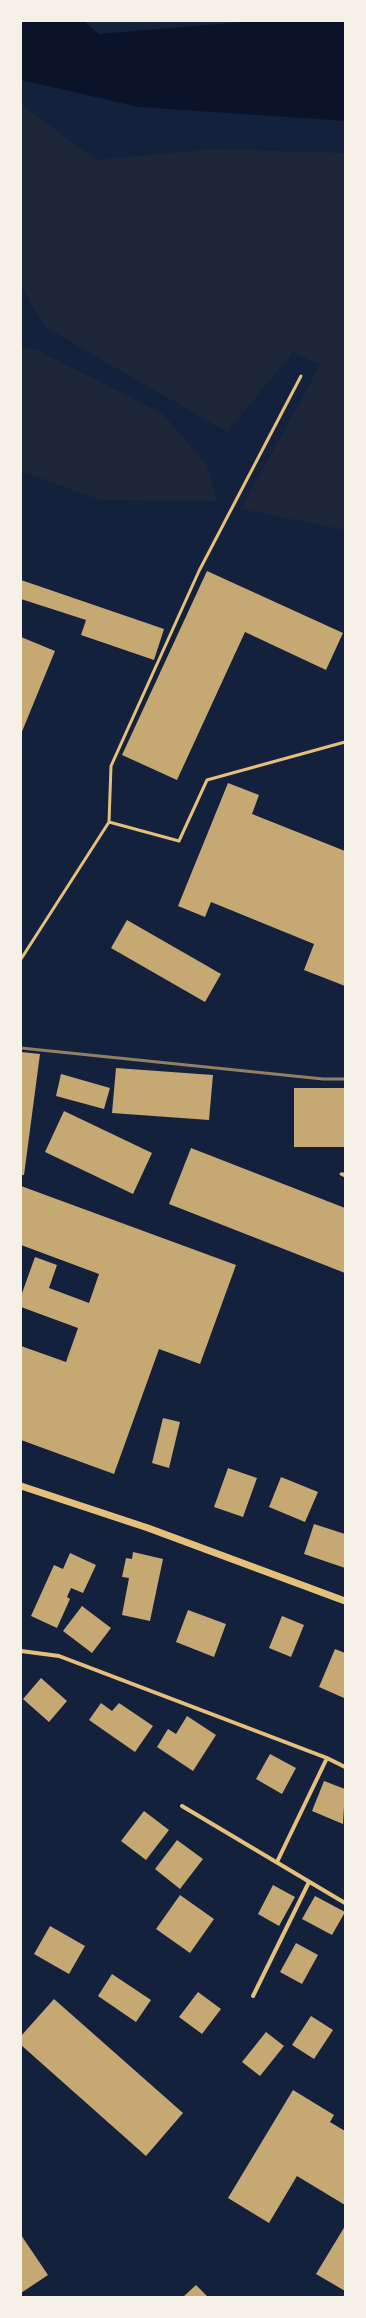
<!DOCTYPE html>
<style>
body{margin:0}
#map{position:relative;width:366px;height:2318px;overflow:hidden;background:#14213d;font-family:"Work Sans",sans-serif}
canvas{display:block}
.frame{position:absolute;inset:0;border:22px solid #f6f1e7;pointer-events:none}
</style>
<div id="map">
<canvas width="366" height="2318"></canvas>
<div class="frame"></div>
</div>
<script>
const context = document.querySelector('canvas').getContext('2d');
context.lineJoin = 'round';
function fill(path, color) {
  context.fillStyle = color;
  context.fill(path, 'evenodd');
}
function trace(path, color, width, dash) {
  context.strokeStyle = color;
  context.lineWidth = width;
  context.lineCap = dash ? 'butt' : 'round';
  context.setLineDash(dash || []);
  context.stroke(path);
}
fill(new Path2D(`
 M 21,104 L 96,160 L 211,149 L 345,153 L 345,530 L 241,509 L 320,365 L 293,352 L 227,432 L 45,327 L 21,286 Z
 M 21,346 L 39,351 L 163,414 L 207,466 L 217,501 L 100,500 L 21,471 Z`), '#1d2539');
fill(new Path2D(`
 M 21,21 L 84,21 L 99,34 L 253,21 L 345,21 L 345,121 L 139,107 L 21,80 Z`), '#0b132b');
fill(new Path2D(`
 M 207,571 L 343,633 L 326,670 L 245,632 L 177,780 L 122,755 Z
 M 21,580 L 164,629 L 154,660 L 81,635 L 86,620 L 21,599 Z
 M 21,637 L 55,651 L 21,734 Z
 M 228,783 L 259,795 L 252,814 L 345,851 L 345,986 L 304,970 L 314,944 L 211,902 L 205,917 L 178,906 Z
 M 127,920 L 221,974 L 205,1002 L 111,948 Z
 M 21,1052 L 40,1054 L 24,1175 L 21,1175 Z
 M 116,1068 L 213,1075 L 209,1120 L 112,1113 Z
 M 61,1074 L 110,1088 L 104,1109 L 56,1096 Z
 M 294,1088 L 345,1088 L 345,1147 L 294,1147 Z
 M 64,1111 L 152,1153 L 133,1194 L 45,1152 Z
 M 191,1148 L 345,1208 L 345,1273 L 169,1204 Z
 M 21,1186 L 236,1265 L 200,1364 L 159,1349 L 114,1474 L 21,1440 L 21,1346 L 66,1362 L 78,1328 L 21,1307 L 21,1296 L 35,1257 L 57,1265 L 49,1288 L 89,1303 L 99,1274 L 21,1245 Z
 M 163,1418 L 180,1422 L 169,1468 L 152,1463 Z
 M 228,1468 L 257,1478 L 243,1517 L 214,1507 Z
 M 281,1477 L 318,1492 L 305,1522 L 269,1507 Z
 M 314,1524 L 345,1534 L 345,1568 L 304,1554 Z
 M 133,1552 L 163,1559 L 150,1621 L 122,1615 L 129,1578 L 122,1577 L 126,1558 L 132,1559 Z
 M 70,1553 L 96,1565 L 83,1593 L 71,1588 L 67,1597 L 70,1599 L 57,1628 L 31,1616 L 54,1565 L 63,1569 Z
 M 82,1606 L 111,1628 L 92,1653 L 63,1631 Z
 M 188,1610 L 226,1624 L 214,1657 L 176,1642 Z
 M 282,1616 L 304,1625 L 291,1657 L 269,1648 Z
 M 335,1649 L 345,1653 L 344,1698 L 319,1687 Z
 M 41,1678 L 67,1701 L 49,1722 L 23,1699 Z
 M 101,1703 L 112,1711 L 119,1703 L 153,1726 L 135,1752 L 89,1720 Z
 M 187,1716 L 216,1735 L 193,1771 L 157,1747 L 168,1729 L 176,1734 Z
 M 270,1754 L 296,1768 L 282,1794 L 256,1779 Z
 M 324,1781 L 345,1789 L 343,1824 L 312,1811 Z
 M 144,1811 L 169,1830 L 146,1860 L 121,1841 Z
 M 177,1840 L 203,1859 L 180,1889 L 155,1869 Z
 M 273,1885 L 295,1897 L 279,1926 L 258,1914 Z
 M 180,1895 L 214,1919 L 190,1953 L 156,1929 Z
 M 315,1896 L 345,1912 L 332,1935 L 302,1919 Z
 M 50,1926 L 85,1946 L 69,1974 L 34,1954 Z
 M 296,1943 L 318,1955 L 302,1984 L 280,1972 Z
 M 112,1974 L 151,2000 L 136,2022 L 98,1996 Z
 M 198,1992 L 221,2009 L 202,2034 L 179,2017 Z
 M 54,1999 L 183,2113 L 146,2156 L 21,2045 L 21,2036 Z
 M 311,2016 L 333,2030 L 314,2059 L 292,2045 Z
 M 266,2032 L 284,2046 L 260,2076 L 242,2062 Z
 M 293,2090 L 334,2115 L 330,2122 L 345,2131 L 345,2205 L 297,2176 L 269,2223 L 228,2198 Z
 M 345,2226 L 345,2291 L 316,2274 Z
 M 21,2235 L 48,2275 L 21,2293 Z
 M 196,2285 L 208,2297 L 183,2297 Z`), '#c6a872');
trace(new Path2D(`
 M 109,822 L 179,841 L 207,780 L 345,742
 M 21,959 L 109,822 L 111,766 L 199,571 L 301,376
 M 345,1174 L 341,1174 L 345,1176`), '#e5c07b', 3);
trace(new Path2D(`
 M 21,1651 L 59,1656 L 327,1758 L 345,1767
 M 182,1806 L 345,1903
 M 277,1862 L 327,1758
 M 253,1996 L 309,1882`), '#e5c07b', 4);
trace(new Path2D(`
 M 21,1486 L 148,1528 L 345,1601`), '#e5c07b', 7);
trace(new Path2D(`
 M 21,1048 L 323,1079 L 345,1079`), '#918062', 3);
</script>
